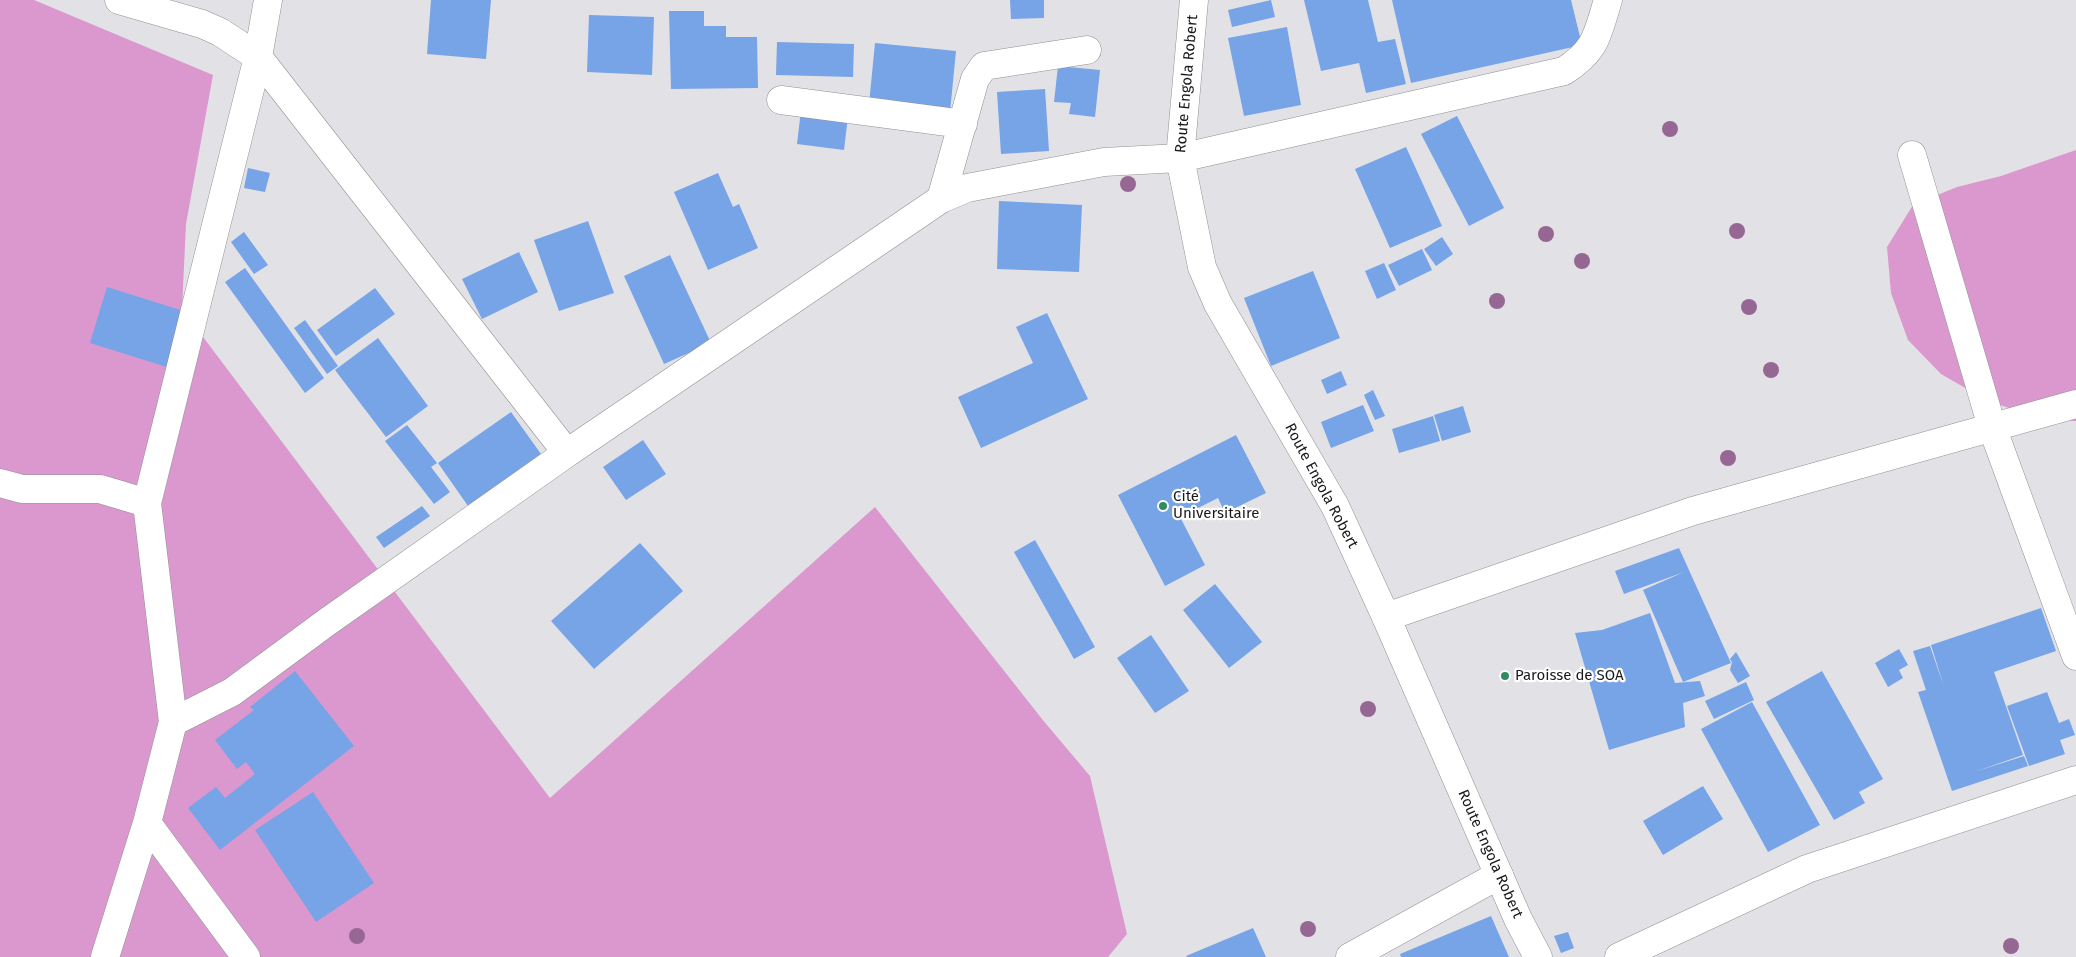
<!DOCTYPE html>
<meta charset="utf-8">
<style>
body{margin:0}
canvas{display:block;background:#e1e1e6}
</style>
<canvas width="2076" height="957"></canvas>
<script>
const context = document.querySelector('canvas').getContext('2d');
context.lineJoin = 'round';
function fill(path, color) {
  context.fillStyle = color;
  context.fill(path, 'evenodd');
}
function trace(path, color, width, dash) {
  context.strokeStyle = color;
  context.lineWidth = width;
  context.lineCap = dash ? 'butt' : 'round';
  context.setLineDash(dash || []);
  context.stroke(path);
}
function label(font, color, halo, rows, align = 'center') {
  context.font = font + ' "Fira Sans",sans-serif';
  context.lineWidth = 4.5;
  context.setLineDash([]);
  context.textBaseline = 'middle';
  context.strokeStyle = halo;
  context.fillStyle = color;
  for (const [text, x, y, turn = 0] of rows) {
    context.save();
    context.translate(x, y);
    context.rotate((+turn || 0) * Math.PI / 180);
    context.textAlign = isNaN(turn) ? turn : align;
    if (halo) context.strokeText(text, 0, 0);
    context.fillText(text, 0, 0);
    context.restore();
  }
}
fill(new Path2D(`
 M 0,0 L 34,0 L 213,75 L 186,224 L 182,309 L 550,798 L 875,507 L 1042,719 L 1090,776 L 1127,934 L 1108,957 L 0,957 Z
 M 2076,150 L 2076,421 L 2072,421 L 2029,415 L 1986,400 L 1941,374 L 1908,340 L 1891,293 L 1887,247 L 1913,205 L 1957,187 L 2001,176 Z`), '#db98ce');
fill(new Path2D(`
 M 431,0 L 491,0 L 486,59 L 427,54 Z
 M 1010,0 L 1044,0 L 1044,18 L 1011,19 Z
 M 1271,0 L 1275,17 L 1232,27 L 1228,10 Z
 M 1304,0 L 1368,0 L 1378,42 L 1395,39 L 1406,84 L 1366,93 L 1359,63 L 1321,71 Z
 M 1392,0 L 1571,0 L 1582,45 L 1411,83 Z
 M 669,11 L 704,11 L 704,26 L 726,26 L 726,37 L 757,37 L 758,88 L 671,89 Z
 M 589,15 L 654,17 L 652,75 L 587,72 Z
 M 1287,27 L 1301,105 L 1244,116 L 1228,38 Z
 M 777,42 L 854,44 L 853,77 L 776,75 Z
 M 875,43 L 956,51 L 950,112 L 869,104 Z
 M 1058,66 L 1100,70 L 1095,117 L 1069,114 L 1071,103 L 1054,102 Z
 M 1045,89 L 1049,151 L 1001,154 L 997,92 Z
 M 801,110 L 848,116 L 844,150 L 797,144 Z
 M 1457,116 L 1504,208 L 1469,226 L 1421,134 Z
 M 1406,147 L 1442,226 L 1390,248 L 1355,169 Z
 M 248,168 L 270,173 L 265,192 L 244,188 Z
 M 718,173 L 733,207 L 739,204 L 758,248 L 708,270 L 674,192 Z
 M 999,201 L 1082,205 L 1079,272 L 997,269 Z
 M 588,221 L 614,293 L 559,311 L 534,240 Z
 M 244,232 L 268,265 L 254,274 L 231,242 Z
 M 1442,237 L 1453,254 L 1436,266 L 1424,249 Z
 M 1422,249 L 1432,270 L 1399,286 L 1388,265 Z
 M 519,252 L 538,292 L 482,319 L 462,279 Z
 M 670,255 L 711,343 L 664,364 L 624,276 Z
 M 1384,263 L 1396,290 L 1377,299 L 1365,271 Z
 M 245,268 L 324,378 L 305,393 L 225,282 Z
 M 1313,271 L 1340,338 L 1271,366 L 1244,298 Z
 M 107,287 L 190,313 L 173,369 L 90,343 Z
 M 375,288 L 395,314 L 336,356 L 317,330 Z
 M 1047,313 L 1088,399 L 981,448 L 958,397 L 1033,363 L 1016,327 Z
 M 305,320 L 338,366 L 327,374 L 294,328 Z
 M 378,338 L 428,406 L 386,437 L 335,370 Z
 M 1341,371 L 1347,385 L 1327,394 L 1321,380 Z
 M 1373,390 L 1385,416 L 1375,420 L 1364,395 Z
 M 1363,405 L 1374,431 L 1331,448 L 1321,422 Z
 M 1463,406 L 1471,432 L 1442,441 L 1434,415 Z
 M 511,412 L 541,454 L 468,506 L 438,463 Z
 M 1433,416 L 1440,441 L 1399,453 L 1392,429 Z
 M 407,425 L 437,463 L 431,467 L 450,492 L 434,504 L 385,441 Z
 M 1236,435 L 1266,493 L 1225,513 L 1218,498 L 1180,517 L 1205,565 L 1165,586 L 1118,495 Z
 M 643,440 L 666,474 L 626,500 L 603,467 Z
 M 422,506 L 430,516 L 384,548 L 376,537 Z
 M 1035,540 L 1095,647 L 1074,659 L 1014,552 Z
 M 640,543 L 683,591 L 594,669 L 551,621 Z
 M 1679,548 L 1731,663 L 1683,682 L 1643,590 L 1684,572 L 1624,594 L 1615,571 Z
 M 1215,584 L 1262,642 L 1229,668 L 1183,610 Z
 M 2041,608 L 2056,651 L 1994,672 L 2023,755 L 1974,772 L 2024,756 L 2028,766 L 1952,791 L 1918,692 L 1926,690 L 1913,651 L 1930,646 L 1944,687 L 1931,645 Z
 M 1650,613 L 1675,683 L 1700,681 L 1705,696 L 1683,703 L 1685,727 L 1609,750 L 1575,633 L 1602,630 Z
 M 1151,635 L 1189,691 L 1155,713 L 1117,658 Z
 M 1899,649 L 1908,665 L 1899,670 L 1903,678 L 1888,687 L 1875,663 Z
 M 1736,652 L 1750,676 L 1738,683 L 1730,670 L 1732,662 L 1730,659 Z
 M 295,671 L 354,746 L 220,850 L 188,808 L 216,787 L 225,798 L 255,774 L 246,762 L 237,769 L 215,740 L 254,710 L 250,707 Z
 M 1822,671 L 1883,779 L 1859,792 L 1865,803 L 1834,820 L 1766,702 Z
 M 1746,682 L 1754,700 L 1714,719 L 1705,701 Z
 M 2047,692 L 2059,723 L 2069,719 L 2075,735 L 2060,740 L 2065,754 L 2029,766 L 2007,706 Z
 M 1752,702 L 1820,825 L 1768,852 L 1701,729 Z
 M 1703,786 L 1723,819 L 1663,855 L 1643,821 Z
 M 313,792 L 374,883 L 316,922 L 255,830 Z
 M 1491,916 L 1509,957 L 1401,957 L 1400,954 Z
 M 1253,928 L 1266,957 L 1187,957 L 1186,956 Z
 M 1568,932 L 1574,948 L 1561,953 L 1554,936 Z`), '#77a3e7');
const minor = new Path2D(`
 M 268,0 L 258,57 L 567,453 L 941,199 L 967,188 L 1104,162 L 1180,158 L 1564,71 C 1597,50 1597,35 1608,0
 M 781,100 L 963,124
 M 1912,155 L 1992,427 L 2076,656
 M 941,199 L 975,79 L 984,66 L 1087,50
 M 0,483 L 22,489 L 100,489 L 147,503
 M 1386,617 L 1693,511 L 2076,404
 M 173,722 L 232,692 L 327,622 L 567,453
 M 147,823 L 246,957
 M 105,957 L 147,823 L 173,722 L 147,503 L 258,57 L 220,32 L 202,24 L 119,0
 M 1350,957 L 1499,875
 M 1619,957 L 1807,869 L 2076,780`);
const tertiary = new Path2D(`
 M 1194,0 L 1180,158 L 1202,267 L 1218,304 L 1335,506 L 1386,617 L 1518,919 L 1538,957`);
trace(minor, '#909095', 29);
trace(tertiary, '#909095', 29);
trace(minor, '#fff', 28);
trace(tertiary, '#fff', 28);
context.fillStyle = '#976794';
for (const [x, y] of [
 [1670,129],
 [1128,184],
 [1737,231],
 [1546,234],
 [1582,261],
 [1497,301],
 [1749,307],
 [1771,370],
 [1728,458],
 [1368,709],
 [1308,929],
 [357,936],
 [2011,946]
]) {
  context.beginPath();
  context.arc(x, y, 8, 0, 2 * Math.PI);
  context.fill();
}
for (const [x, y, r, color] of [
 [1163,506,5,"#318b61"],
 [1505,676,5,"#318b61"]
]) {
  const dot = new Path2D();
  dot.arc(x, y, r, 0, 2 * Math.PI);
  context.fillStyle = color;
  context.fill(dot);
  trace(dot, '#fff', 2);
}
label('15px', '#1a1a1c', '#fff', [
 ["Route Engola Robert",1187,84,-85],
 ["Route Engola Robert",1321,486,62],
 ["Route Engola Robert",1490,854,66]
]);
label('15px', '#1a1a1c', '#fff', [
 ["Cité",1173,497],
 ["Universitaire",1173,514],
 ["Paroisse de SOA",1515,676]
], 'left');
</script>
